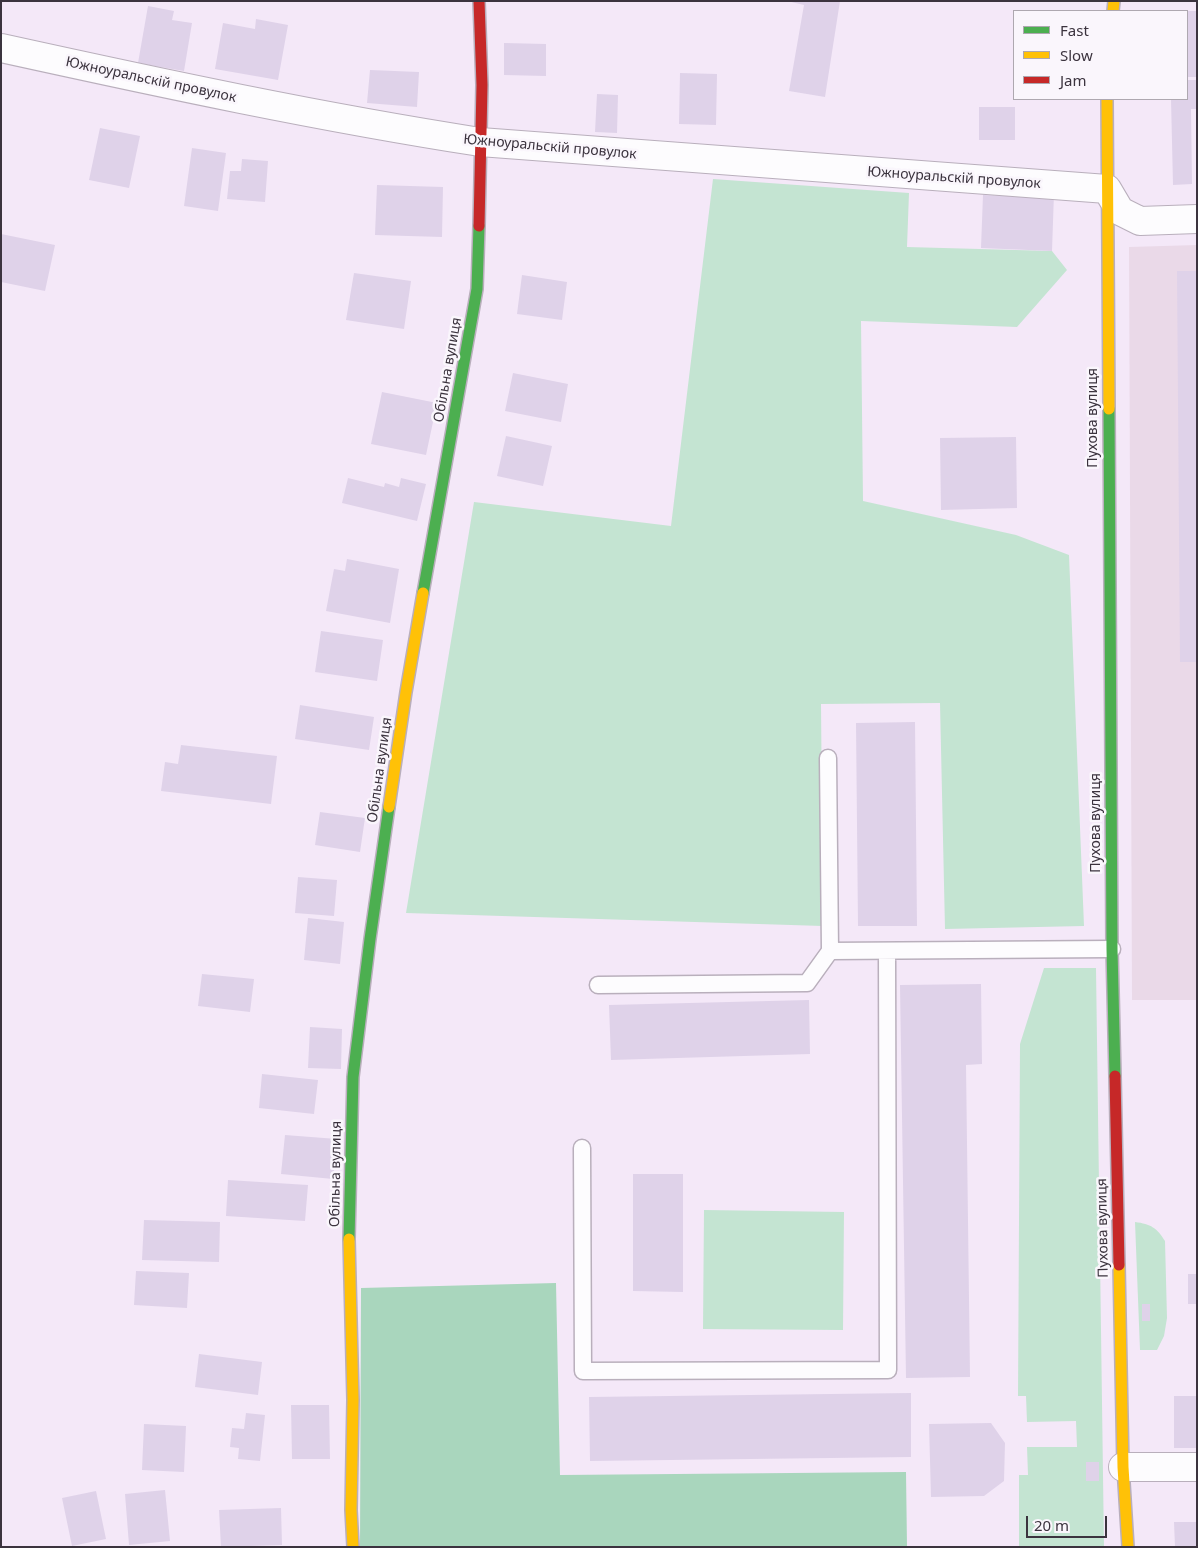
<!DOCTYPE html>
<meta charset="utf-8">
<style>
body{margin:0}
#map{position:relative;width:1198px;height:1548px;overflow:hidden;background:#f4e8f8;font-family:"Noto Sans",sans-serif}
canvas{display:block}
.frame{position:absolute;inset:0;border:2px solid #3b333e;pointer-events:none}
.legend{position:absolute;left:1013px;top:10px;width:175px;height:90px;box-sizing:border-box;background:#faf6fc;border:1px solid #aea8b0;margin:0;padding:6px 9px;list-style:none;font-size:15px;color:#3b333e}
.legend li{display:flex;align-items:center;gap:10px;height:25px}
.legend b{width:25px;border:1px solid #aea8b0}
.scale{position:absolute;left:1026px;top:1516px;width:81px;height:22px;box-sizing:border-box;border:2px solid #3b333e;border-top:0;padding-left:6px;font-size:15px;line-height:18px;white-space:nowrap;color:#3b333e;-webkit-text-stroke:4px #faf6fc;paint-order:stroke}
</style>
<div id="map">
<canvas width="1198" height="1548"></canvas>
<div class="frame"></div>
<ul class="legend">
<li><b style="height:6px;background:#4caf50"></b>Fast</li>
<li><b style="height:6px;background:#ffc107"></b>Slow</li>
<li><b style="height:6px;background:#c62828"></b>Jam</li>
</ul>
<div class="scale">20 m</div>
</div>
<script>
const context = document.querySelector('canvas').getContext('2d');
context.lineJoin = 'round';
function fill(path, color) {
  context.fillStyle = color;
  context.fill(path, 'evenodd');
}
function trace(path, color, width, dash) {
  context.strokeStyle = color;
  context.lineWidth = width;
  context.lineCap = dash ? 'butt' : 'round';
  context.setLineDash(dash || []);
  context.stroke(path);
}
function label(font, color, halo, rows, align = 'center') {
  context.font = font + ' "Noto Sans",sans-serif';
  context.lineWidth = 5;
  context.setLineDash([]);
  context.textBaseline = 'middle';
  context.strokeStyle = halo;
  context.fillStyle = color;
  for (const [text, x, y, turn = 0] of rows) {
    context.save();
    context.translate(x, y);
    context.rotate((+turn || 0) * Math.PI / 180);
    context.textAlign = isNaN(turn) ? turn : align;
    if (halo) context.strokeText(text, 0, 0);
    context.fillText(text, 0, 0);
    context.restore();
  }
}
fill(new Path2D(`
 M 1197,245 L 1197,1000 L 1132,1000 L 1129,247 Z`), '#ead9e8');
fill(new Path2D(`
 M 713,179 L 909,193 L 907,247 L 1052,251 L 1067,270 L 1017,327 L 861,321 L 863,501 L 1016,535 L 1069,555 L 1084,926 L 945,929 L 940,703 L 821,704 L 823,926 L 406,913 L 474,502 L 671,526 Z
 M 1044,968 L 1096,968 L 1104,1547 L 1019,1547 L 1019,1475 L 1028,1475 L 1027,1447 L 1077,1447 L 1076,1421 L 1027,1422 L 1026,1396 L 1018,1396 L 1020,1044 Z
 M 704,1210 L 844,1212 L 843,1330 L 703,1329 Z
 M 1135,1222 C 1151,1224 1157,1228 1165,1241 L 1167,1318 L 1164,1336 L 1157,1350 L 1140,1350 Z`), '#c4e4d2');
fill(new Path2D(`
 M 556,1283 L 560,1475 L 906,1472 L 907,1547 L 360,1547 L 361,1288 Z`), '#a9d6bd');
fill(new Path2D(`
 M 787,1 L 840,1 L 825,97 L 789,91 L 804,5 Z
 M 148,6 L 174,11 L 172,20 L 192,23 L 184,71 L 138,63 Z
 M 1187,11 L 1197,11 L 1197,77 L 1187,77 Z
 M 256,19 L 288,25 L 278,80 L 215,69 L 223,23 L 255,29 Z
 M 504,43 L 546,44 L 546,76 L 504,75 Z
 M 370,70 L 419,72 L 417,107 L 367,103 Z
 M 680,73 L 717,74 L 716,125 L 679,124 Z
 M 1187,80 L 1197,80 L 1197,109 L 1191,109 L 1192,184 L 1173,185 L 1171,99 L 1187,99 Z
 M 597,94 L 618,95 L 617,133 L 595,132 Z
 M 979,107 L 1015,107 L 1015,140 L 979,140 Z
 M 100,128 L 140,136 L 129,188 L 89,180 Z
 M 192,148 L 226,153 L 218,211 L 184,206 Z
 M 242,159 L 268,161 L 265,202 L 227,199 L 230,171 L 241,171 Z
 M 377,185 L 443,187 L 442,237 L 375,235 Z
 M 1008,192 L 1054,193 L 1052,251 L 981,248 L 983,195 L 1008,196 Z
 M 1,234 L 55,245 L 45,291 L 1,282 Z
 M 1177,271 L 1197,271 L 1197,662 L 1180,662 Z
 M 354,273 L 411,281 L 404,329 L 346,320 Z
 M 522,275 L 567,282 L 562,320 L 517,314 Z
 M 513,373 L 568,384 L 561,422 L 505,411 Z
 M 382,392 L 437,403 L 426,455 L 371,444 Z
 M 506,436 L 552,446 L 543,486 L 497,476 Z
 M 1016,437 L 1017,508 L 941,510 L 940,438 Z
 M 348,478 L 384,487 L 385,483 L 399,487 L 401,478 L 426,484 L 417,521 L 342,503 Z
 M 347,559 L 399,569 L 390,623 L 326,611 L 334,569 L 345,571 Z
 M 321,631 L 383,640 L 377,681 L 315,672 Z
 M 300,705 L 374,717 L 369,750 L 295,739 Z
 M 915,722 L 917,926 L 858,926 L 856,723 Z
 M 181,745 L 277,756 L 271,804 L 161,791 L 165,762 L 178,764 Z
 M 320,812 L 365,818 L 360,852 L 315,845 Z
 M 298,877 L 337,880 L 334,916 L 295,913 Z
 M 308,918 L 344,922 L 340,964 L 304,960 Z
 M 202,974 L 254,979 L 250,1012 L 198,1006 Z
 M 981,984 L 982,1064 L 966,1065 L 970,1377 L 906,1378 L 900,985 Z
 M 809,1000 L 810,1054 L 611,1060 L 609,1005 Z
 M 310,1027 L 342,1029 L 341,1069 L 308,1068 Z
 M 262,1074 L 318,1080 L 314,1114 L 259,1108 Z
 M 285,1135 L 337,1139 L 333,1179 L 281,1174 Z
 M 633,1174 L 683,1174 L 683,1292 L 633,1291 Z
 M 228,1180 L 308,1185 L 305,1221 L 226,1216 Z
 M 144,1220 L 220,1222 L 219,1262 L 142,1260 Z
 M 136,1271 L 189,1273 L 187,1308 L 134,1305 Z
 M 1188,1274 L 1197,1274 L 1197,1304 L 1188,1304 Z
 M 1142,1304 L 1150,1304 L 1150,1321 L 1142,1321 Z
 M 199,1354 L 262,1362 L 258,1395 L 195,1387 Z
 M 911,1393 L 911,1457 L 590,1461 L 589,1397 Z
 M 1174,1396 L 1197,1396 L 1197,1448 L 1174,1448 Z
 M 291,1405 L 329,1405 L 330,1459 L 292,1459 Z
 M 246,1413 L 265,1415 L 260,1461 L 238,1459 L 239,1448 L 230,1447 L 232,1428 L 244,1429 Z
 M 991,1423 L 1005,1443 L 1004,1481 L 984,1496 L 931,1497 L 929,1424 Z
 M 144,1424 L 186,1426 L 184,1472 L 142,1470 Z
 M 1086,1462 L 1099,1462 L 1099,1481 L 1086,1481 Z
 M 165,1490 L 170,1541 L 129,1545 L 125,1494 Z
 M 96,1491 L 106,1539 L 72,1546 L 62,1498 Z
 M 281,1508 L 282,1545 L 221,1547 L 219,1510 Z
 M 1174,1522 L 1197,1522 L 1197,1547 L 1175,1547 Z`), '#dfd2e9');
const lane = new Path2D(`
 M 828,758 L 830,951 L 1112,949
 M 598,985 L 807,983 L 830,951
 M 582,1148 L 583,1371 L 888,1370 L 887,951`);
const street = new Path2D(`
 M 1,48 C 160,83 319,117 480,142 L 1107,189 L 1120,211 L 1140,221 L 1197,219
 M 1123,1467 L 1197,1467`);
const fast = new Path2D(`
 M 1109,409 L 1112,949 L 1115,1076
 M 423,593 L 477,289 L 479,226
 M 349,1239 L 353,1077 L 370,939 L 389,807`);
const slow = new Path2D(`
 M 1113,11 L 1114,1
 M 1107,99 L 1109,409
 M 389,807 L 406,692 L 423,593
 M 349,1239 L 353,1400 L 351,1510 L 353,1547
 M 1119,1265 L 1123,1467 L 1128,1547`);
const jam = new Path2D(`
 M 479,226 L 482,85 L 479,1
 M 1115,1076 L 1119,1265`);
trace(lane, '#b9afbc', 19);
trace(street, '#b9afbc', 30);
trace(fast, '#b9afbc', 14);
trace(slow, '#b9afbc', 14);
trace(jam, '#b9afbc', 14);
trace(lane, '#fdfcfe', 16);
trace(street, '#fdfcfe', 28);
trace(fast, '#4caf50', 11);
trace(slow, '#ffc107', 11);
trace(jam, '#c62828', 11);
label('14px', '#3b333e', '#faf6fc', [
 ["Южноуральскій провулок",151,80,12],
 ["Южноуральскій провулок",550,147,5],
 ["Южноуральскій провулок",954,178,4],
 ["Обільна вулиця",448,370,-80],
 ["Пухова вулиця",1093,418,-90],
 ["Обільна вулиця",380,770,-82],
 ["Пухова вулиця",1096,823,-90],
 ["Обільна вулиця",336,1174,-89],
 ["Пухова вулиця",1103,1228,-91]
]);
</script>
